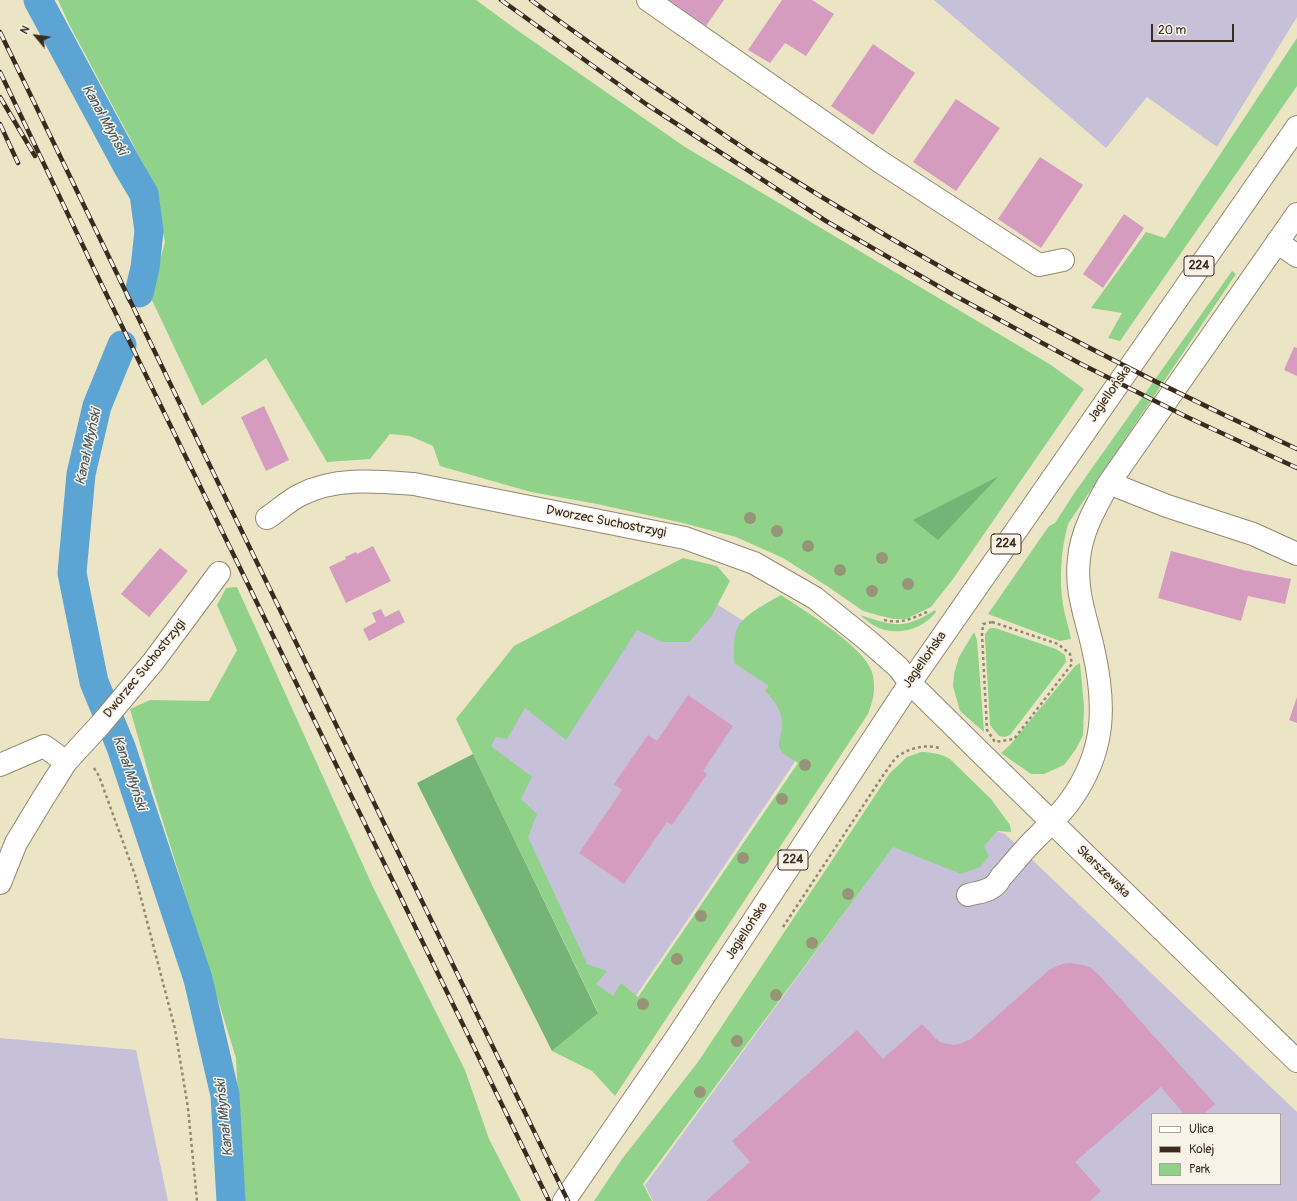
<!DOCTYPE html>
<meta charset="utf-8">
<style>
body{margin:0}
#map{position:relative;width:1297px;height:1201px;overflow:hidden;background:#ebe5c6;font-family:Pangolin,sans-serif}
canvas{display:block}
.legend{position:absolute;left:1151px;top:1113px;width:130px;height:72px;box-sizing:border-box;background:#f7f3e8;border:1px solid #aca397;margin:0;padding:5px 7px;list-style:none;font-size:12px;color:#3b2a1e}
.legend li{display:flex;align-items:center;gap:8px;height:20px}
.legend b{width:20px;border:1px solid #aca397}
.north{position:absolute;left:16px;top:16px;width:40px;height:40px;-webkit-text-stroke:3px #f7f3e8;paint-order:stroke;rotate:299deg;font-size:11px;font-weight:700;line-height:16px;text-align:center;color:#3b2a1e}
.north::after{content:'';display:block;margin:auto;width:14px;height:18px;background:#3b2a1e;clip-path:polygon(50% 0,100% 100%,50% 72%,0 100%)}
.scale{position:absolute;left:1151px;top:24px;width:83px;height:18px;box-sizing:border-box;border:2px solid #3b2a1e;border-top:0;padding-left:5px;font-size:12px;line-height:14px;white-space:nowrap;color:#3b2a1e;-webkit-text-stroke:3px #f7f3e8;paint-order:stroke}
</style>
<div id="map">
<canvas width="1297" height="1201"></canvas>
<ul class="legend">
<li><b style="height:5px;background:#fff"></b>Ulica</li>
<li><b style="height:5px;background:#3b2a1e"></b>Kolej</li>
<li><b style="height:11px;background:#91d28a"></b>Park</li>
</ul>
<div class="north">N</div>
<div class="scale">20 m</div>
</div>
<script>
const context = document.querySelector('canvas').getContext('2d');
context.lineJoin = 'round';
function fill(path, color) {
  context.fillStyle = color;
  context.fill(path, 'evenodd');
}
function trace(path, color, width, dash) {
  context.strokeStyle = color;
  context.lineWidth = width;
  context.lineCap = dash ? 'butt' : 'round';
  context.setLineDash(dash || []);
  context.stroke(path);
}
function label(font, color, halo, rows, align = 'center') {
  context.font = font + ' Pangolin,sans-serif';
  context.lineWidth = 3;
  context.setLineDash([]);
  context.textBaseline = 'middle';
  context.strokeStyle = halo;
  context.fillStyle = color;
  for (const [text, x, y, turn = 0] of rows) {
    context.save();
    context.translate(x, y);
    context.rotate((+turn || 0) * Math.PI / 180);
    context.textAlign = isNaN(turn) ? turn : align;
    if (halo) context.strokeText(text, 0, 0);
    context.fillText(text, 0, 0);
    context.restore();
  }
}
fill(new Path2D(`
 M 934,0 L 1297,0 L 1297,17 L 1217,147 L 1147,97 L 1106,148 Z
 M 694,590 L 798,655 L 841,694 L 612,1031 L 460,718 Z
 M 924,804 L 1005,834 L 1297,1112 L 1297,1201 L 653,1201 L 645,1185 ZM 1152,1114 L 1280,1114 L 1280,1184 L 1152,1184 Z
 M 0,1038 L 136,1050 L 168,1201 L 0,1201 Z`), '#c7c0d9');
fill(new Path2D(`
 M 58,0 L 476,0 L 517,30 L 685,147 L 1051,365 L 1084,389 L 953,579 L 931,607 L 906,619 L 894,619 L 881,616 L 863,611 L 827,586 L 783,558 L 736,537 L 683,523 L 597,504 L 531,492 L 440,466 L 433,446 L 410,436 L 390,434 L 370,459 L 327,462 L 266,358 L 202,406 L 150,296 L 165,242 L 155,193 L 132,142 L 69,24 Z
 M 1297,38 L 1297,86 L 1120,341 L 1108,338 L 1122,313 L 1091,308 L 1146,232 L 1165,238 Z
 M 1232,271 L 1236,274 L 1068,524 C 1061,550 1059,578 1063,605 C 1065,616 1069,628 1071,639 L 1060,641 L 988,614 L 1049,526 L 1055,523 L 1075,492 Z
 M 683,558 L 717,566 L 730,581 L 711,617 L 689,642 L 662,642 L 637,630 L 566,740 L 525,708 L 507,739 L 496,737 L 491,746 L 532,777 L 521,799 L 537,814 L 528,837 L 587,964 L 607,971 L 596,984 L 613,996 L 621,983 L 638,997 L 798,763 C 793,759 783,755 780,749 C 777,743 782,734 782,727 C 783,712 775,701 765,691 L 769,686 L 734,663 C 734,654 733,638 737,629 C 741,616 769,602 781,595 C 803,610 864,646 872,672 C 876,686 874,699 868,714 L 615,1096 L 592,1071 L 552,1051 L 598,1012 L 456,719 L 514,646 Z
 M 237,587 L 373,887 L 465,1070 L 489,1139 L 521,1201 L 243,1201 L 236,1058 L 154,793 L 130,709 L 150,700 L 209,701 L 237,650 L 217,605 L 226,588 Z
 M 935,610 L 936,612 C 923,629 899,636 879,628 C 872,625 866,620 860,615 C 894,626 904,630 935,610 Z
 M 990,628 L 995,628 L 1056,649 L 1065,655 L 1066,662 L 1010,735 L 1005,737 L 999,736 L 990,725 L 985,639 L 985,634 Z
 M 974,632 L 977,640 L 984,732 L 960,711 L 953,686 L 954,674 L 959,657 Z
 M 1080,663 L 1084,706 L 1083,735 L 1076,749 L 1064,765 L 1044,774 L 1031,774 L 1001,753 L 1010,745 L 1075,666 Z
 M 921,752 C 932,752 941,754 950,759 L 991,799 L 1010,825 L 1011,832 L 997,831 L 984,846 L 989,856 L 980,867 L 961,874 L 893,847 L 643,1184 L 652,1201 L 594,1201 L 622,1159 L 698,1062 L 890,773 L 907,757 Z`), '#91d28a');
fill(new Path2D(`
 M 999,476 L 938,540 L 913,520 Z
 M 473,754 L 598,1013 L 552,1051 L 417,783 Z`), '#74b476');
trace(new Path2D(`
 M 38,0 L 128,167 L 144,194 L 149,231 L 145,268 L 139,293
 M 122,345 L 97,406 L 81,474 L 72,573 L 94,682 L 121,747 L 198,979 L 225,1095 L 231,1201`), '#5ca4d3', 29);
fill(new Path2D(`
 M 669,0 L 724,0 L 706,26 Z
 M 782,0 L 812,0 L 834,14 L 806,56 L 785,43 L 770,63 L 748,50 Z
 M 873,44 L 915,73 L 873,135 L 831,106 Z
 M 956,99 L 1000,128 L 956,191 L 913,162 Z
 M 1040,157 L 1083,185 L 1041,248 L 998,219 Z
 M 1124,214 L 1144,228 L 1103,288 L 1083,274 Z
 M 1294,347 L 1297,348 L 1297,376 L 1284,370 Z
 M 264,406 L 289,460 L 266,471 L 241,417 Z
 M 373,546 L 391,581 L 346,603 L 329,567 L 346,559 L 345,557 L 356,552 L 357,554 Z
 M 160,548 L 188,571 L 149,617 L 121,594 Z
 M 1171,551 L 1243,570 L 1291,579 L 1285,604 L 1248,596 L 1241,621 L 1158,598 Z
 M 381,609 L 385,617 L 399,610 L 405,622 L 369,641 L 363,629 L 376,622 L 372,613 Z
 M 688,695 L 733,726 L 703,771 L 707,774 L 672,825 L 667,822 L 624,884 L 579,853 L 622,790 L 614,784 L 648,735 L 657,741 Z
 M 1297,697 L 1297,723 L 1289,720 Z
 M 1070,963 L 1083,965 L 1091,968 L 1099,975 L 1215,1104 L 1204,1114 L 1184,1114 L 1161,1087 L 1075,1162 L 1101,1191 L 1090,1201 L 706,1201 L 750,1162 L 732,1141 L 857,1030 L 883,1059 L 922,1024 L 935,1038 L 940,1042 L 953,1045 L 959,1044 L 971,1039 L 1049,970 L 1062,964 Z`), '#d59cc0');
const minor = new Path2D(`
 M 648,0 L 879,161 L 1039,265 L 1063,260
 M 1277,242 L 1297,256
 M 1109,483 L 1167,506 L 1253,534 L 1297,554
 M 267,518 C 278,511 288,501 300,495 C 335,477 375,481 414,484 L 685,538 L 754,563 L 815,598 L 866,639 L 898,667 L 910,683 L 983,755 L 1297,1061
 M 0,765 L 44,746 L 66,762
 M 0,883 L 16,843 L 42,800 L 66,762 L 100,725 L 153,662 L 219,573
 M 968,895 C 975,893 985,892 991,888 C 995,886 999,881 1001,877 C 1012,865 1022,852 1033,841 C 1046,828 1060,815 1070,801 C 1106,751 1106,705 1093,648 C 1086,617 1075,591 1079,559 C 1081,532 1096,506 1109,483 L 1297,214`);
const major = new Path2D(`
 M 564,1201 L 677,1037 L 910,683 L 1297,127`);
trace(minor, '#938872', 24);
trace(major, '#938872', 24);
trace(new Path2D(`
 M 884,620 C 901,624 911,619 927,612
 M 992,622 L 1058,644 L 1070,654 L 1072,664 L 1014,739 L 995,742 L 987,730 L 982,635 L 983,624 Z
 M 94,768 L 99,776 L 135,875 L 175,1029 L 188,1108 L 197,1201
 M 783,927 L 884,774 C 888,769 893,760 898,756 C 910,748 925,744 939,748`), '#938872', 2.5, [3, 3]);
trace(minor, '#fff', 22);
trace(major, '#fff', 22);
const rail = new Path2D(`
 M 501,0 L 646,104 L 826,221 L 950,293 L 1081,364 L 1187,417 L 1297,468
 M 531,0 C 580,37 630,71 681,105 C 707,123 732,141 759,158 C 931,267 1111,364 1297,449
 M 0,32 L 228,503 L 568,1201
 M 0,72 L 96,273 L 549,1201
 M 0,97 L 35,156
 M 0,124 L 18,163`);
trace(rail, '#3b2a1e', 4.5);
trace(rail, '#f7f3e8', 3, [9]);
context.fillStyle = '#969578';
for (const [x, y] of [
 [750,518],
 [777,531],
 [808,546],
 [882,558],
 [840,570],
 [908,584],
 [872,591],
 [805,765],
 [782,799],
 [743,858],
 [848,894],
 [701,916],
 [812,943],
 [677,959],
 [776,995],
 [643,1004],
 [737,1041],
 [700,1092]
]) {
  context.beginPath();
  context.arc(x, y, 6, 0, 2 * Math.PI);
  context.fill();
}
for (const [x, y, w] of [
 [1199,266,30],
 [1006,544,30],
 [793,860,30]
]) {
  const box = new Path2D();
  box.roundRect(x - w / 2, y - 10, w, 20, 3);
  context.fillStyle = '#f7f3e8';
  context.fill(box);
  trace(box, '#3b2a1e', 1);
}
label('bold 12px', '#3b2a1e', null, [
 ["224",1199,266],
 ["224",1006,544],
 ["224",793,860]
]);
label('13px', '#3b2a1e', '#f7f3e8', [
 ["Jagiellońska",1110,394,-55],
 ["Dworzec Suchostrzygi",606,522,11],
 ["Jagiellońska",925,660,-55],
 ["Dworzec Suchostrzygi",145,669,-51],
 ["Skarszewska",1103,872,44],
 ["Jagiellońska",747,931,-57]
]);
label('italic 14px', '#47555d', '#f7f3e8', [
 ["Kanał Młyński",104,120,61],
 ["Kanał Młyński",89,447,-78],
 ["Kanał Młyński",129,773,71],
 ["Kanał Młyński",225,1118,-96]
]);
</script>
